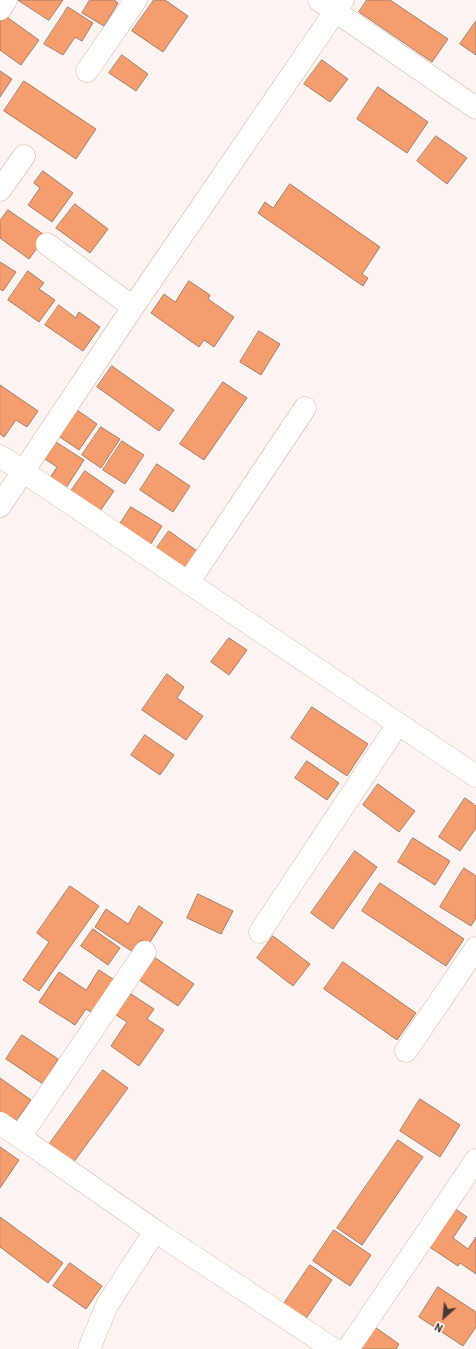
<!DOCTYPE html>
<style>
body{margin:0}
#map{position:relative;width:476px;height:1349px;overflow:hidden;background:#fbf4f0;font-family:Barlow,sans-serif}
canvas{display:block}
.north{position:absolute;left:424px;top:1297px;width:40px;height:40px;-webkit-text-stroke:3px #fff;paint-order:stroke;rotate:207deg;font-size:11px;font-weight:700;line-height:16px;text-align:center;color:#463830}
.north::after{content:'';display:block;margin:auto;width:14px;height:18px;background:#463830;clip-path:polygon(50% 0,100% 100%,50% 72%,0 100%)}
</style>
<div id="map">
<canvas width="476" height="1349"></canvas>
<div class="north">N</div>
</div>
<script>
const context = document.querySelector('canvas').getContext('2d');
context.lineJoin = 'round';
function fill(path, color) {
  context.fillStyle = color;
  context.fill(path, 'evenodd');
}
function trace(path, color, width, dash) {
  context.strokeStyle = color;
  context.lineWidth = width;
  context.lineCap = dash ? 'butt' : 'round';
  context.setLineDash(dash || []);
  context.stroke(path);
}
const building = new Path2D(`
 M 18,0 L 63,0 L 49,20 Z
 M 90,0 L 114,0 L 118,3 L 104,26 L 82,13 Z
 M 154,0 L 165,0 L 188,16 L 163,52 L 132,31 Z
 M 367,0 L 390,0 L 448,39 L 432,62 L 359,12 Z
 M 68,7 L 93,23 L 82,41 L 75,37 L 63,55 L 44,44 Z
 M 4,15 L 39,40 L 21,65 L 0,50 L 0,20 Z
 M 476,21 L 476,55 L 460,44 Z
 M 122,55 L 148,74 L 136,91 L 109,73 Z
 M 322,60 L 348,79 L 330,102 L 304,84 Z
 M 0,71 L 12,79 L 0,97 Z
 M 24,81 L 96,129 L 76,159 L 4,111 Z
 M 378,87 L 428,122 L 407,153 L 357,119 Z
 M 436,136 L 467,158 L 447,184 L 417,161 Z
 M 43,171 L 73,193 L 52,222 L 28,205 L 40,188 L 34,183 Z
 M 290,184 L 380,247 L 362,274 L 368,278 L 363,286 L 258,213 L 265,202 L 273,208 Z
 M 75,204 L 108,229 L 90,253 L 56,228 Z
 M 8,210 L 46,236 L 29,259 L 0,238 L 0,221 Z
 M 0,262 L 16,272 L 3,291 L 0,289 Z
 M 28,271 L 44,283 L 39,289 L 55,300 L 39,322 L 8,300 Z
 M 189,281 L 210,295 L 208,299 L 234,317 L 214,347 L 204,340 L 199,347 L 151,313 L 164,294 L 175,302 Z
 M 59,305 L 76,318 L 79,312 L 100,327 L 83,351 L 45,325 Z
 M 259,331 L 280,344 L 261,375 L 240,362 Z
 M 112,366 L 174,410 L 159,431 L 97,387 Z
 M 223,382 L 247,398 L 204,460 L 180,444 Z
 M 0,385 L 38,411 L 27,427 L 16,420 L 4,437 L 0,434 Z
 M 77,410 L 97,424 L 79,450 L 60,437 Z
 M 101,427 L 120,439 L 101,468 L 82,455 Z
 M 122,441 L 144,455 L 125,484 L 103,470 Z
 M 56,442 L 84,460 L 64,491 L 48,481 L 57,467 L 45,459 Z
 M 157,464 L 190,486 L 173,512 L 140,490 Z
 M 85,471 L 114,491 L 100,511 L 71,491 Z
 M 131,507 L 162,526 L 149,547 L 118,527 Z
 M 169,531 L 197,551 L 182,573 L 154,552 Z
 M 229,638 L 247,650 L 229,675 L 211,662 Z
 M 167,674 L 184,687 L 177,698 L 203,716 L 186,740 L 142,710 Z
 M 312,707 L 368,744 L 347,776 L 291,738 Z
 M 145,735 L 174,755 L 160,775 L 131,755 Z
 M 307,761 L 339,783 L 327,800 L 295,778 Z
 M 378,784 L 415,811 L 399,832 L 363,805 Z
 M 465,798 L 476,806 L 476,828 L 460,851 L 439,837 Z
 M 413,838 L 450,861 L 435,885 L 398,862 Z
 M 355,851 L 377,867 L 333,929 L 311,913 Z
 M 464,868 L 476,876 L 476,918 L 471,926 L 440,907 Z
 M 380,883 L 464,939 L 446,966 L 362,911 Z
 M 70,886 L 99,906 L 39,991 L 23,980 L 49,942 L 37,933 Z
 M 198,894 L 233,911 L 221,934 L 187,918 Z
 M 139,906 L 163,922 L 148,945 L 141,940 L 133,952 L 95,927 L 106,909 L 128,924 Z
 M 93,929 L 120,948 L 108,965 L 81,946 Z
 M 273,936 L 310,964 L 293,986 L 257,958 Z
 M 154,957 L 194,984 L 178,1006 L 139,980 Z
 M 343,962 L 416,1013 L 397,1040 L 324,989 Z
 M 99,970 L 116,981 L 94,1014 L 86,1009 L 75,1025 L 39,1002 L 59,972 L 86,990 Z
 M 131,994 L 154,1009 L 147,1019 L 164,1030 L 139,1066 L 111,1046 L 127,1022 L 116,1015 Z
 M 22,1035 L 58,1059 L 43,1084 L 6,1059 Z
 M 103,1070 L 128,1088 L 73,1163 L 48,1146 Z
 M 0,1078 L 31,1100 L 15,1122 L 0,1112 Z
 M 420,1099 L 460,1125 L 440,1157 L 400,1131 Z
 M 398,1140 L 423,1157 L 362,1245 L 337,1228 Z
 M 0,1147 L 19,1160 L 0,1188 Z
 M 454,1208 L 467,1217 L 453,1238 L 468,1249 L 476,1237 L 476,1274 L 460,1263 L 458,1266 L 428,1246 Z
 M 0,1217 L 63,1263 L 48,1283 L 0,1247 Z
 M 334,1230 L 371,1255 L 350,1286 L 313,1261 Z
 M 70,1263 L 102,1286 L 86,1309 L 53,1286 Z
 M 310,1265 L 332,1280 L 305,1320 L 283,1305 Z
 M 438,1287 L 476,1312 L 476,1327 L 463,1346 L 419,1317 Z
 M 372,1325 L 399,1344 L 396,1349 L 358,1349 Z`);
fill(building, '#f69d6d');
trace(building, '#9f7f6e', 1);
const minor = new Path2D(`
 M 319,0 L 476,108
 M 0,9 L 6,0
 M 87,71 L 136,0
 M 0,190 L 24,156
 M 47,244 L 133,307
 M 0,456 L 476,776
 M 0,506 L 133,307 L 343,0
 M 188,583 L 305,408
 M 260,932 L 398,724
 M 406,1051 L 476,948
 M 0,1123 L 155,1231 L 333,1349
 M 20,1137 L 145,952
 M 89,1349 L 107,1305 L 155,1231
 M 348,1349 L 476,1160`);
trace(minor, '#d7b6a2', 23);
trace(minor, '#fff', 22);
</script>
